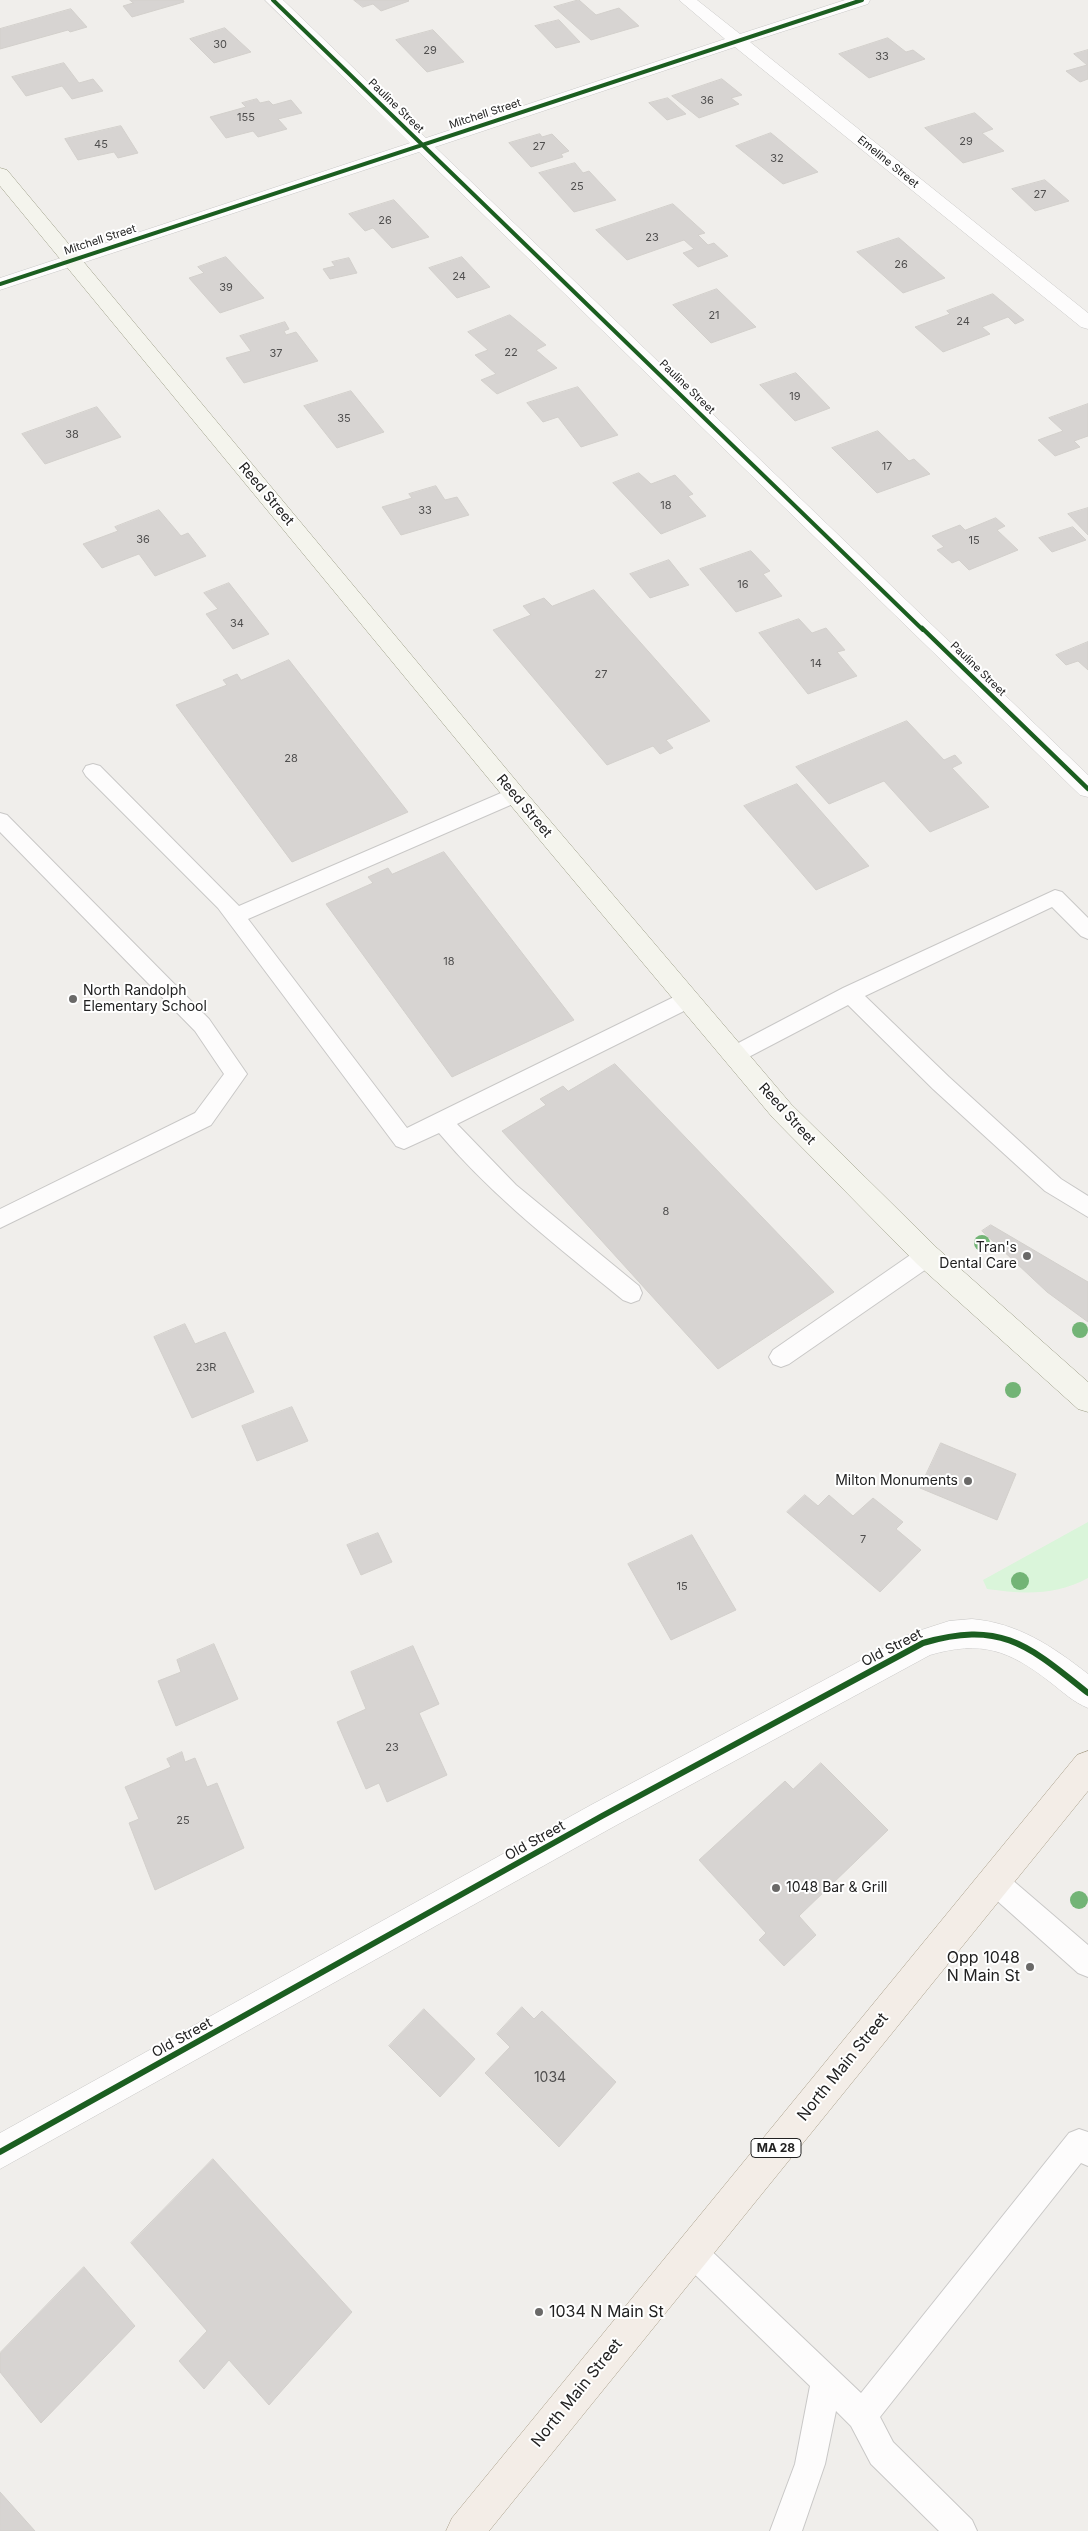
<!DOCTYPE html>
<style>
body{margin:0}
canvas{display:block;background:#f0eeeb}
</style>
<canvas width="1088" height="2531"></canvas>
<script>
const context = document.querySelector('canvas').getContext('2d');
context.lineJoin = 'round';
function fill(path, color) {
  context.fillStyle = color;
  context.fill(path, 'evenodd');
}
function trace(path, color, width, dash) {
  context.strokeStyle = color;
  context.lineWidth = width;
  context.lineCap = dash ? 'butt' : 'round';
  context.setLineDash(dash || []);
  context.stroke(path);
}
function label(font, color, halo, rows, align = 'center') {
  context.font = font + ' Inter,sans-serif';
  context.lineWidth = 4;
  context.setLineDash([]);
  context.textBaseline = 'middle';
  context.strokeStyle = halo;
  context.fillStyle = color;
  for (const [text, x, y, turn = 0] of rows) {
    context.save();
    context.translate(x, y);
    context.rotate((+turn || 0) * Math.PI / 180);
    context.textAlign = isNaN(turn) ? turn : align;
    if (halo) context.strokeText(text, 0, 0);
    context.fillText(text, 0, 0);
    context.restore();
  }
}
fill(new Path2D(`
 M 1088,1522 L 1088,1578 C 1056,1596 1022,1594 987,1589 L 983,1580 Z`), '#daf5da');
const building = new Path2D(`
 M 130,0 L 183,0 L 184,2 L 132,17 L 123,6 L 133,3 Z
 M 354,0 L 408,0 L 409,1 L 381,11 L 373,4 L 363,7 Z
 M 579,0 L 596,15 L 619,8 L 639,26 L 591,40 L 554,7 Z
 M 71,9 L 87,27 L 70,32 L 68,30 L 0,49 L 0,29 Z
 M 559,20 L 580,42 L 556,48 L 535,26 Z
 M 225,28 L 251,52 L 214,63 L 190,39 Z
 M 433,30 L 464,62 L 427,72 L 396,40 Z
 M 888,38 L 906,52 L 913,50 L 925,59 L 869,78 L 839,54 Z
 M 1088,50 L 1088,79 L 1080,82 L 1066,71 L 1087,65 L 1074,54 Z
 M 64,63 L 79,83 L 93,79 L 103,91 L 72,99 L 62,86 L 26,96 L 12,77 Z
 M 722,79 L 742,95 L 731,98 L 739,104 L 699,118 L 672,96 Z
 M 668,98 L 686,114 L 667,120 L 649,103 Z
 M 257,99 L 260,103 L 269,101 L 273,105 L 291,100 L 302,113 L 278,119 L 287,129 L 258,137 L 253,131 L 226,138 L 210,117 L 246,107 L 242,103 Z
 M 975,113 L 993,129 L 982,133 L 1004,151 L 963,163 L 925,128 Z
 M 121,126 L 138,153 L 118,158 L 114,152 L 78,160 L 65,139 Z
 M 771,133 L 818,172 L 783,184 L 736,146 Z
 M 540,134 L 542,137 L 552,134 L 569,151 L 561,154 L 563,157 L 531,167 L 509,143 Z
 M 575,163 L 583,173 L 589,171 L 616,200 L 574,212 L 539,173 Z
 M 1045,180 L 1069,201 L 1035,211 L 1012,189 Z
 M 394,200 L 429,237 L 392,248 L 373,228 L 365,231 L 349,214 Z
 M 673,204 L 705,233 L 698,235 L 708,245 L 714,243 L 728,256 L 698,267 L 683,253 L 694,249 L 684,240 L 627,260 L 596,230 Z
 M 899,238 L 945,278 L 903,293 L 857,252 Z
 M 226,257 L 264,298 L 220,313 L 189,278 L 204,273 L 198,267 Z
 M 462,257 L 490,287 L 457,298 L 429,268 Z
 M 349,258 L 357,273 L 330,279 L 323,269 L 335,266 L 332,262 Z
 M 717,289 L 756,327 L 711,343 L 673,305 Z
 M 993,294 L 1024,320 L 1015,324 L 1008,317 L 982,327 L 990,334 L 943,352 L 915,327 L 950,314 L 947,311 Z
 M 510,315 L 546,345 L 536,350 L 557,368 L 497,394 L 481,380 L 496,374 L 475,355 L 488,350 L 468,332 Z
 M 285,322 L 289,329 L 284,331 L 286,335 L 296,332 L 318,361 L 244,383 L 226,358 L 251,351 L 240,336 Z
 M 796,373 L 830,408 L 795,421 L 760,385 Z
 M 578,387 L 618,435 L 581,447 L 558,417 L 543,422 L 527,403 Z
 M 351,391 L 384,432 L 337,448 L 304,406 Z
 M 1088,404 L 1088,436 L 1074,441 L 1080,447 L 1055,456 L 1038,440 L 1063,431 L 1049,418 Z
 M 97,407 L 121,437 L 45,464 L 22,434 Z
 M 878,431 L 909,461 L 914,459 L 930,474 L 877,493 L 832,448 Z
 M 639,473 L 651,484 L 675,475 L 693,494 L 688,496 L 706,516 L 661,534 L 613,483 Z
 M 436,486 L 445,500 L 457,497 L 469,515 L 401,535 L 382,507 L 412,498 L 409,494 Z
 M 1088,508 L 1088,535 L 1068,514 Z
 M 159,510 L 181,536 L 188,533 L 206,556 L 155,576 L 139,554 L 102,568 L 83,544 L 118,531 L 115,527 Z
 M 996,518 L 1005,526 L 997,530 L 1018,550 L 969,570 L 959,560 L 952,563 L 937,550 L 944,547 L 932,536 L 960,525 L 965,530 Z
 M 1073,527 L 1086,540 L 1052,552 L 1039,538 Z
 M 751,551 L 770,571 L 763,574 L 782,596 L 736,612 L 700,569 Z
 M 669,560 L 689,585 L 650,598 L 630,574 Z
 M 229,583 L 269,634 L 233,649 L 206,614 L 218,609 L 204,593 Z
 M 594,590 L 710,721 L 666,740 L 673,748 L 660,754 L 653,746 L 607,765 L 493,630 L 531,615 L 523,606 L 544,598 L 552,606 Z
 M 799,619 L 812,633 L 826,628 L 845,650 L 837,652 L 857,676 L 808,694 L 759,633 Z
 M 1088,642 L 1088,670 L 1078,661 L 1066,665 L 1056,655 Z
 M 289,660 L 408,812 L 292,862 L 176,705 L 227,685 L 223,680 L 237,674 L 241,680 Z
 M 907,721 L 944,760 L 955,755 L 962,763 L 952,768 L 989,807 L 930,832 L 884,781 L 829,804 L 796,767 Z
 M 797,784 L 869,866 L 816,890 L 744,806 Z
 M 444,852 L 574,1020 L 452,1077 L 326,904 L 373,883 L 368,877 L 388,868 L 392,874 Z
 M 615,1064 L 834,1292 L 718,1369 L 502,1131 L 546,1105 L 540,1099 L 563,1086 L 568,1091 Z
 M 991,1225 L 1088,1282 L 1088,1322 L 1047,1292 L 982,1231 Z
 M 185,1324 L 195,1344 L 225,1332 L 254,1392 L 192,1418 L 154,1337 Z
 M 292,1407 L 308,1441 L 257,1461 L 242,1426 Z
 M 941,1443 L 1016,1474 L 997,1520 L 920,1488 Z
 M 805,1495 L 818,1506 L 829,1495 L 853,1516 L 873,1498 L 903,1522 L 896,1529 L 921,1550 L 880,1592 L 787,1512 Z
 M 378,1533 L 392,1562 L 361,1575 L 347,1545 Z
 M 692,1535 L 736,1610 L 671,1640 L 628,1564 Z
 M 214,1644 L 238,1699 L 176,1726 L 158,1681 L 181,1672 L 177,1660 Z
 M 413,1646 L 439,1704 L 419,1713 L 447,1775 L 387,1802 L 379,1783 L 366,1789 L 337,1722 L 366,1709 L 351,1672 Z
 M 182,1752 L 185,1762 L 195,1758 L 207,1787 L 217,1783 L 244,1848 L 155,1890 L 129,1823 L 139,1819 L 125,1787 L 171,1767 L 167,1759 Z
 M 821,1763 L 888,1830 L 799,1916 L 816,1935 L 784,1966 L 759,1940 L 766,1933 L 699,1860 L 785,1781 L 793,1789 Z
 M 522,2007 L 534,2019 L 542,2011 L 616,2082 L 559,2147 L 485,2073 L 510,2047 L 497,2034 Z
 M 424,2009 L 475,2059 L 440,2097 L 389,2046 Z
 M 213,2159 L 352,2312 L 269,2405 L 229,2360 L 204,2389 L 179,2361 L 207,2331 L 131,2243 Z
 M 84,2267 L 135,2326 L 41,2423 L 0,2372 L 0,2353 Z
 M 0,2492 L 35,2531 L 0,2531 Z`);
fill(building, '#d7d4d2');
trace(building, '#d3d0cc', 1);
const service = new Path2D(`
 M 93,764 L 100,766 L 239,906 L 508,790 L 515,788 L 522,790 L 525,795 L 522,800 L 248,919 L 407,1128 L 680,994 L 687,992 L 694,994 L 697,1000 L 694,1006 L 457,1124 L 516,1185 L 639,1286 L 642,1293 L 639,1300 L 631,1303 L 623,1300 C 558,1247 493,1197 439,1133 L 404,1149 L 396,1146 L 218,908 L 86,776 L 83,771 L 86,766 Z
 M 0,813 L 7,815 L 209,1019 L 247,1074 L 211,1125 L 0,1228 L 0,1209 L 195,1113 L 224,1074 L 195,1031 L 0,832 Z
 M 1055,890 L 1062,892 L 1088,918 L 1088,939 L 1081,936 L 1052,907 L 865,996 L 949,1077 L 1061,1179 L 1088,1196 L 1088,1217 L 1045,1191 L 933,1089 L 848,1005 L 741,1061 L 734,1063 L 727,1061 L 723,1055 L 727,1049 L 843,988 Z
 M 927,1247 L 935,1249 L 938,1256 L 935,1263 L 789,1364 L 781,1367 L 773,1364 L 769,1357 L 773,1350 L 919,1249 Z
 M 994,1868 L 1003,1872 L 1088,1945 L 1088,1977 L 1078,1973 L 985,1890 L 981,1881 L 985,1872 Z
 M 1079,2129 L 1088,2132 L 1088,2166 L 1081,2163 L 880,2417 L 893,2442 L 972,2520 L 977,2531 L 939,2531 L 871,2464 L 851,2426 L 836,2411 L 825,2464 L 802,2531 L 770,2531 L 795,2464 L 810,2386 L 682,2262 L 677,2252 L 682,2242 L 692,2237 L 702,2242 L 861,2393 L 1069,2133 Z`);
const minor = new Path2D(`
 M 265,0 L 283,0 L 426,138 L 725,39 L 679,0 L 697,0 L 740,34 L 845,0 L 870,0 L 868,4 L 750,42 L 1088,313 L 1088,329 L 1081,327 L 735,47 L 435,147 L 1088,775 L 1088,797 L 1080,795 L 419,152 L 0,290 L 0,278 L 410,143 Z
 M 972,1619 C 1018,1623 1052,1646 1088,1674 L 1088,1708 C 1073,1702 1063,1692 1050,1682 C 1009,1650 981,1640 930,1655 L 613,1827 L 0,2169 L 0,2133 L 591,1805 L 912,1633 L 949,1621 Z`);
const secondary = new Path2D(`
 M 0,168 L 7,170 L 523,789 L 791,1104 L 937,1248 L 1088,1382 L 1088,1412 L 1078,1409 L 917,1264 L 773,1118 L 507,801 L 0,186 Z`);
const primary = new Path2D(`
 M 1088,1751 L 1088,1791 L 489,2531 L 446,2531 L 452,2518 L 1077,1755 Z`);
trace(service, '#c9c8c7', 2);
trace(minor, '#c9c8c7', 1);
trace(secondary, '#999a82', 1);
trace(primary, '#a79c86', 1);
fill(service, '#fdfcfc');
fill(minor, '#fdfcfc');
fill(secondary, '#f4f4ed');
fill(primary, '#f3ede7');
trace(new Path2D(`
 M 273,0 L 923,630
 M 0,284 L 862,0`), '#1b5e20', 4);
trace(new Path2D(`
 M 922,628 L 1088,789`), '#1b5e20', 4.5);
trace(new Path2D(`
 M 0,2152 L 602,1816 L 923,1643 C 1002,1620 1029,1646 1088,1693`), '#1b5e20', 6);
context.fillStyle = '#73b476';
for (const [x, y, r] of [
 [982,1243,8],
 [1080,1330,8],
 [1013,1390,8],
 [1020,1581,9],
 [1079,1900,9]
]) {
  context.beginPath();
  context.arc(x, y, r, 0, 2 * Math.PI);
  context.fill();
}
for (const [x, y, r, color] of [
 [73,999,5,"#6a6968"],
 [1027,1256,5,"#6a6968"],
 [968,1481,5,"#6a6968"],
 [776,1888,5,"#6a6968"],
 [1030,1967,5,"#6a6968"],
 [539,2312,5,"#6a6968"]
]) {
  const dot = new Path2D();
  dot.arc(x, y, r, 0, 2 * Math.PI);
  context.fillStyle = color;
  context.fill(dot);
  trace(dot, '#fff', 2);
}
label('11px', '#4f4e4e', null, [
 ["30",220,45],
 ["29",430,51],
 ["33",882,57],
 ["36",707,101],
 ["155",246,118],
 ["29",966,142],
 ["45",101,145],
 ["27",539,147],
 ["32",777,159],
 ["25",577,187],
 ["27",1040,195],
 ["26",385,221],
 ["23",652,238],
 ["26",901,265],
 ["24",459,277],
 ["39",226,288],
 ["21",714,316],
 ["24",963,322],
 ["22",511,353],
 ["37",276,354],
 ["19",795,397],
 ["35",344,419],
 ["38",72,435],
 ["17",887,467],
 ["18",666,506],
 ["33",425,511],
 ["36",143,540],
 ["15",974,541],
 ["16",743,585],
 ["34",237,624],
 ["14",816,664],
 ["27",601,675],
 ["28",291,759],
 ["18",449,962],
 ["8",666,1212],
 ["23R",206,1368],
 ["7",863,1540],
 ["15",682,1587],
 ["23",392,1748],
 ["25",183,1821]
]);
label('11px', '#222', '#fff', [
 ["Pauline Street",396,106,44],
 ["Mitchell Street",485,114,-18],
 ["Emeline Street",888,162,39],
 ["Mitchell Street",100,240,-18],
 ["Pauline Street",687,387,44],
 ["Pauline Street",978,669,44]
]);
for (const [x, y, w] of [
 [776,2148,50]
]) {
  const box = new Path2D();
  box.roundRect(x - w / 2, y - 9.5, w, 19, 4);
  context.fillStyle = '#fff';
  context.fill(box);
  trace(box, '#222', 1);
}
label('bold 12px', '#222', null, [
 ["MA 28",776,2148]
]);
label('14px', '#222', '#fff', [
 ["Reed Street",266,494,50],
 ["Reed Street",524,806,50],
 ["Reed Street",787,1114,48],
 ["Old Street",892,1648,-27],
 ["Old Street",535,1841,-29],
 ["Old Street",182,2038,-29]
]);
label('14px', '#222', '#fff', [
 ["North Randolph",83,991],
 ["Elementary School",83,1007],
 ["Tran's",1017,1248,"right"],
 ["Dental Care",1017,1264,"right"],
 ["Milton Monuments",958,1481,"right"],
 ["1048 Bar & Grill",786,1888]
], 'left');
label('14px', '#4f4e4e', null, [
 ["1034",550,2078]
]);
label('16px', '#222', '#fff', [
 ["Opp 1048",1020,1958],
 ["N Main St",1020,1976],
 ["1034 N Main St",549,2312,"left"]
], 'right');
label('16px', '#222', '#fff', [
 ["North Main Street",843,2067,-51],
 ["North Main Street",577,2393,-51]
]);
</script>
